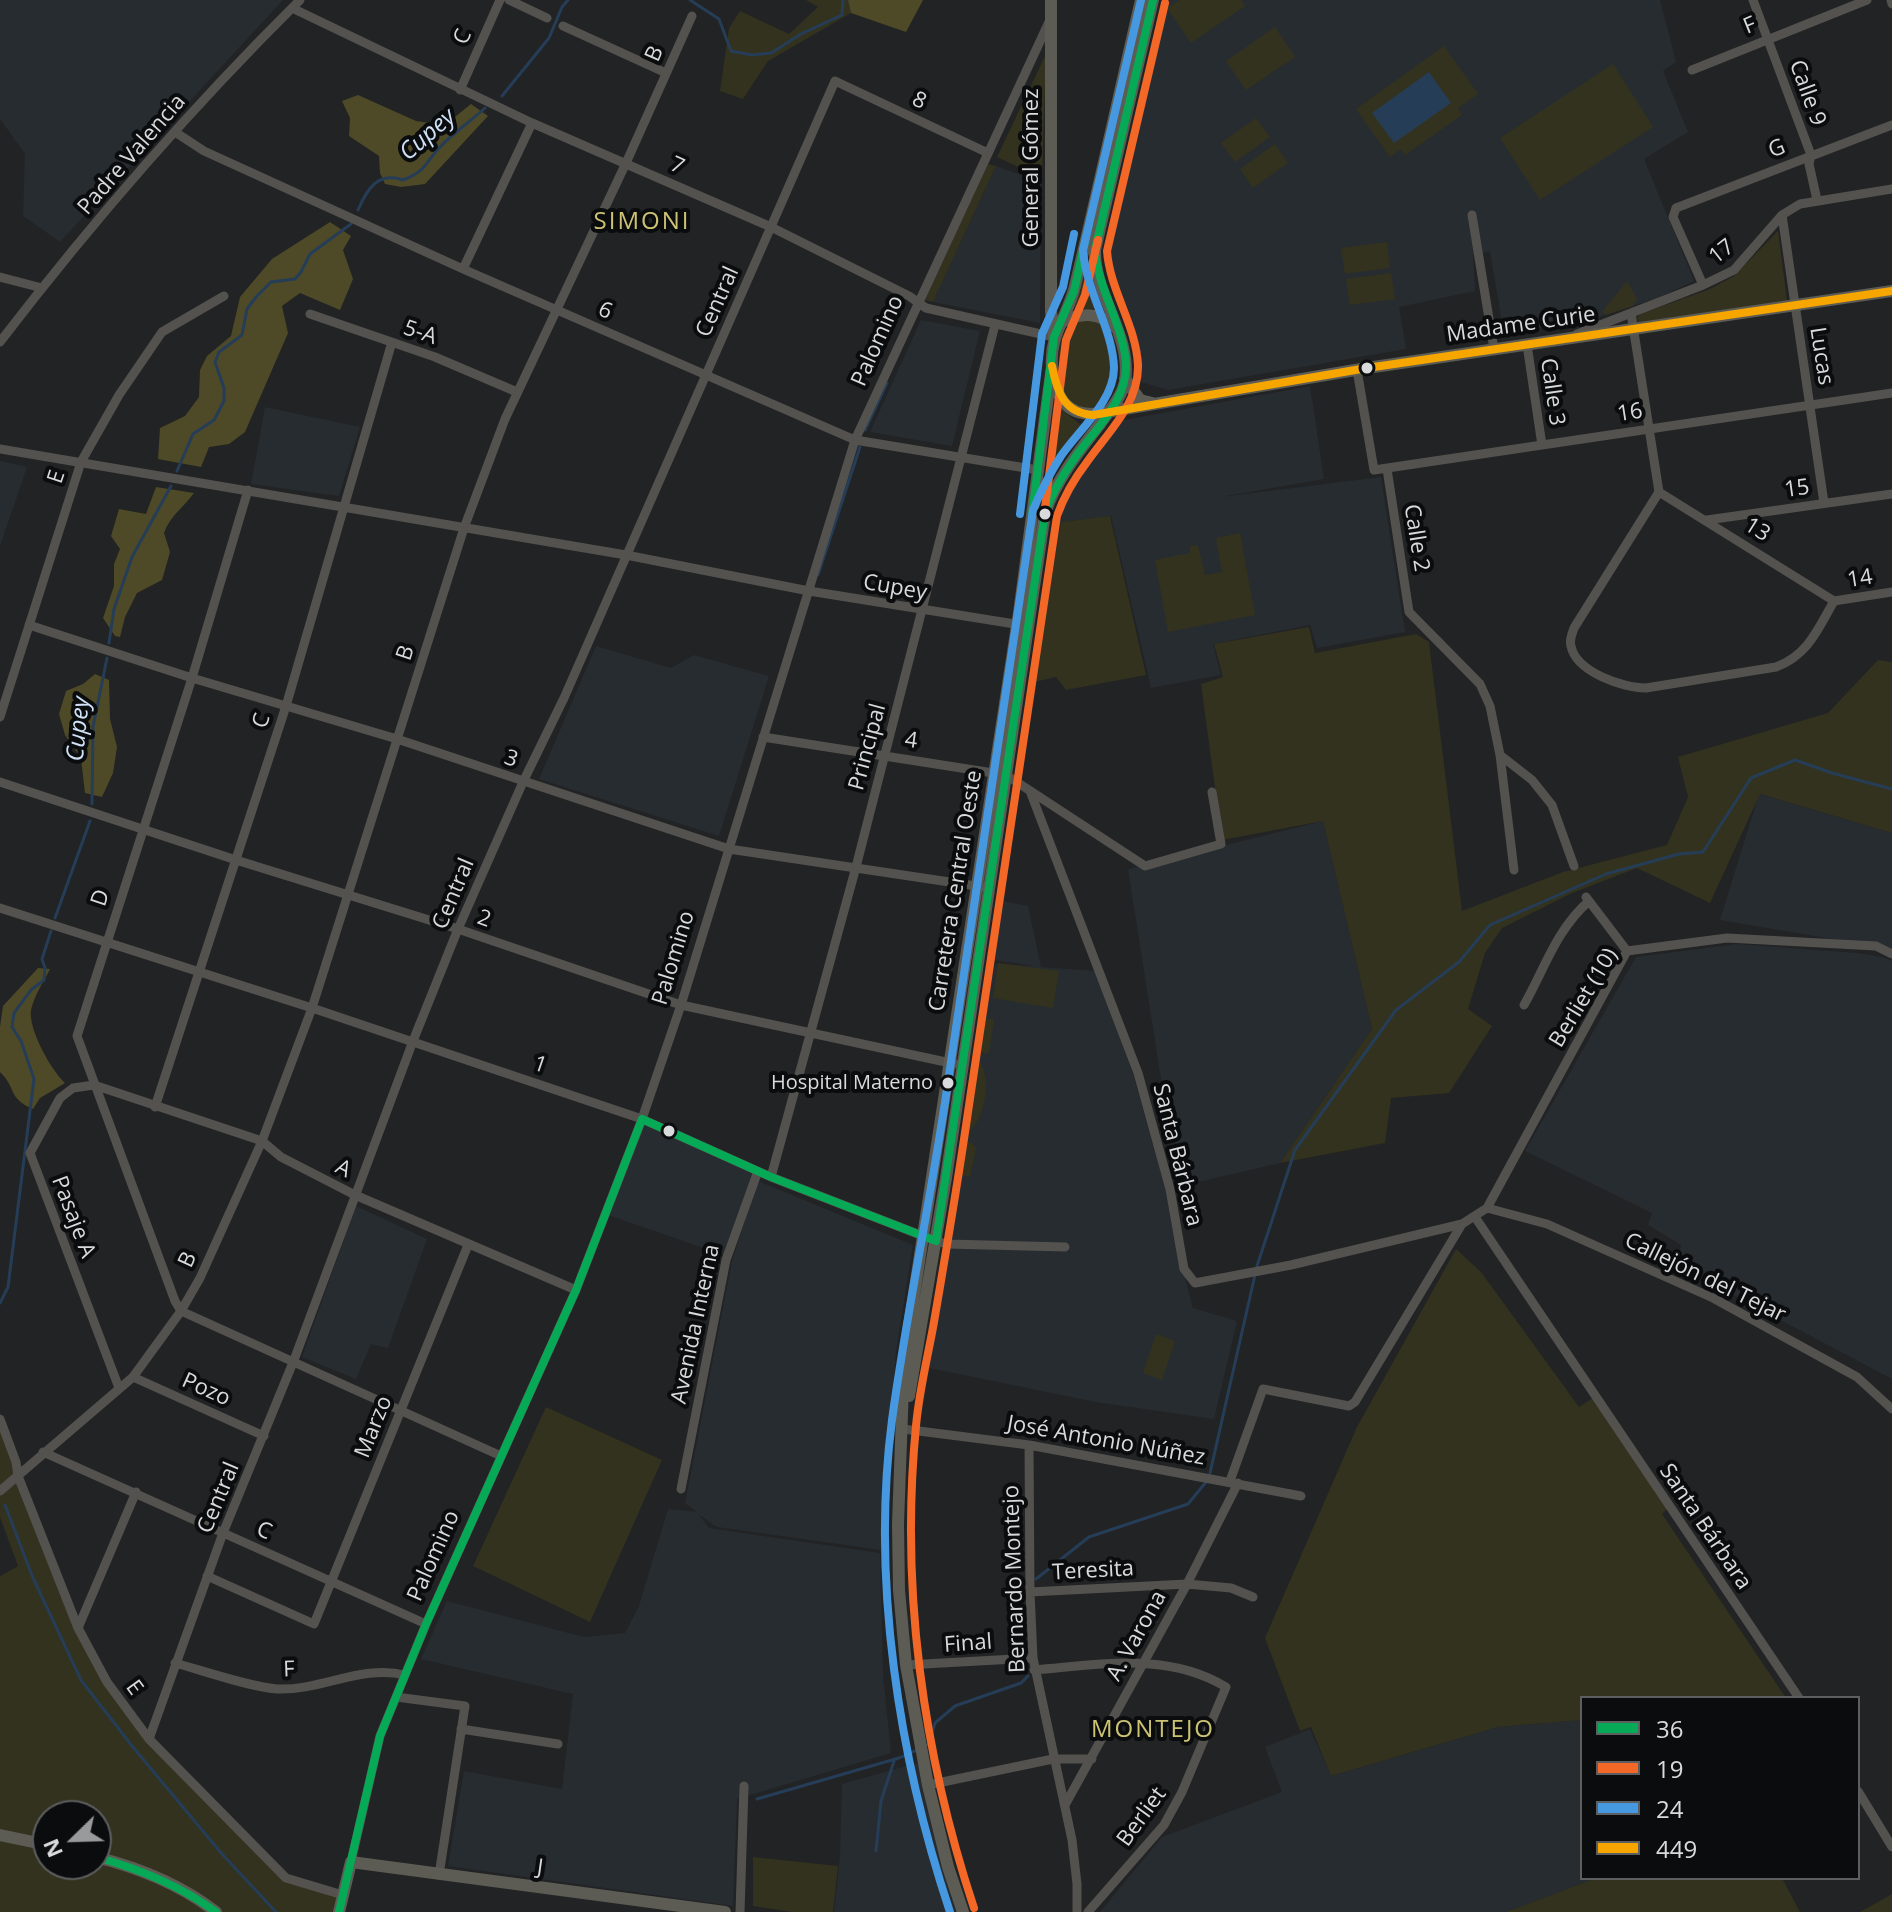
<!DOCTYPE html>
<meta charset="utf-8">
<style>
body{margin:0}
#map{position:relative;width:1892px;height:1912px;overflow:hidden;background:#222324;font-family:"Open Sans",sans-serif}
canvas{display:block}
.legend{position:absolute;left:1580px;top:1696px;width:280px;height:184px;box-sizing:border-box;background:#0b0c0d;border:2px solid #5d5e60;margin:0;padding:10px 14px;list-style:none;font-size:24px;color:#d9dadc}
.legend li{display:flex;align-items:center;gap:16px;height:40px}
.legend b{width:40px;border:2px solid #5d5e60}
.north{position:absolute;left:32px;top:1800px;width:80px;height:80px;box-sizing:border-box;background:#0b0c0d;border:2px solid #5d5e60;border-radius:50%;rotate:247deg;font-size:22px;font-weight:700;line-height:32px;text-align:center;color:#d9dadc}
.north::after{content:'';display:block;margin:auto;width:28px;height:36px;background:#999a9c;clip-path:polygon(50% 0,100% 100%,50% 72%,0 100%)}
</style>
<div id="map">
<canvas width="1892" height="1912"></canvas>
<ul class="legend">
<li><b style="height:10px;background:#06aa56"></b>36</li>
<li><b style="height:10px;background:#f36827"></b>19</li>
<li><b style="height:10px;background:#4699e1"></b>24</li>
<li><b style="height:10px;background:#f7a600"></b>449</li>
</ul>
<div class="north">N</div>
</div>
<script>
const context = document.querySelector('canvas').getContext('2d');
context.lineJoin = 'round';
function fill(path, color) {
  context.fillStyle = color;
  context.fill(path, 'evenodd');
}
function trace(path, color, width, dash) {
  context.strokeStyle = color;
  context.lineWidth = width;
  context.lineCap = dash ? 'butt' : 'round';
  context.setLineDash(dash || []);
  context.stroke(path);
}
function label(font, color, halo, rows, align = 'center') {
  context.font = font + ' "Open Sans",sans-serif';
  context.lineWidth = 8;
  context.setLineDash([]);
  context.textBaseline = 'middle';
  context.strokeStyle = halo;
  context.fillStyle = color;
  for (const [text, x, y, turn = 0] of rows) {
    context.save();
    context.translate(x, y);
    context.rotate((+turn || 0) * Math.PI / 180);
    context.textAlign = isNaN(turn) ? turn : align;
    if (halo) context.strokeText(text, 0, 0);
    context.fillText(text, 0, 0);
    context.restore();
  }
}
fill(new Path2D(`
 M 0,0 L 283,0 L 60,242 L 23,216 L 25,154 L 0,119 Z
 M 1167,0 L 1660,0 L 1676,62 L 1663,71 L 1688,132 L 1644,159 L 1694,281 L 1657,298 L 1587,321 L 1504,334 L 1490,251 L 1473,255 L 1475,291 L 1399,307 L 1406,349 L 1168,390 L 1141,382 L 1137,374 L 1133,338 L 1108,255 Z
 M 996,166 L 1041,182 L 1040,323 L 933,302 Z
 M 921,320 L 980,331 L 952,446 L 870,432 Z
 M 1310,386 L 1324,479 L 1221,497 L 1381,477 L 1405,632 L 1317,648 L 1310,625 L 1213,644 L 1221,675 L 1151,688 L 1111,516 L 1061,522 L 1066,493 L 1118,421 Z
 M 265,407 L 360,427 L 339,496 L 251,484 Z
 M 0,461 L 27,467 L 0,546 Z
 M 596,646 L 671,668 L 694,655 L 769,676 L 719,836 L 539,779 Z
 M 1759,794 L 1892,833 L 1892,949 L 1720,920 Z
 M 1323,821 L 1372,1029 L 1280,1163 L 1185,1185 L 1161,1079 L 1128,869 Z
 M 1002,901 L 1028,906 L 1041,967 L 1096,971 L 1132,1071 L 1166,1190 L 1173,1233 L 1193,1308 L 1237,1321 L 1214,1419 L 1096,1402 L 929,1368 L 961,1175 L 981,1032 L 995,964 L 1035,966 L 994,960 Z
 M 1737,944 L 1857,953 L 1882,957 L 1892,961 L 1892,1379 L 1692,1273 L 1677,1263 L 1681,1245 L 1648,1225 L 1652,1213 L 1525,1151 L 1636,957 Z
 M 642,1119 L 758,1171 L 727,1256 L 605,1214 Z
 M 758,1181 L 913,1245 L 896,1352 L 881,1550 L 717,1527 L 698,1514 L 709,1528 L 880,1553 L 883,1675 L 891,1753 L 737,1799 L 733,1906 L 448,1866 L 464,1771 L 562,1789 L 573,1694 L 421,1659 L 447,1601 L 584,1637 L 625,1633 L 639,1606 L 668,1509 L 697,1512 L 685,1503 L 732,1261 Z
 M 356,1206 L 427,1239 L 388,1348 L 371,1344 L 356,1379 L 302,1357 Z
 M 1582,1720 L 1582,1878 L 1596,1878 L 1506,1912 L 1100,1912 L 1162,1837 L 1282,1792 L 1265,1747 L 1310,1729 L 1331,1776 L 1498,1727 Z
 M 924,1761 L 964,1912 L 834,1912 L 840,1856 L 842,1784 Z`), '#272c31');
fill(new Path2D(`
 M 806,0 L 848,0 L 851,13 L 768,61 L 743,99 L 720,91 L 729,28 L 740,11 L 789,34 L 818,7 Z
 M 1180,0 L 1241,0 L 1245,6 L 1191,43 L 1167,8 Z
 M 1275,27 L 1295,57 L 1246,90 L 1226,61 Z
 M 1444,46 L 1478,94 L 1458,108 L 1462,115 L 1405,155 L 1401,149 L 1390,157 L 1356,109 Z
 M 1046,54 L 1042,178 L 997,157 Z
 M 1613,64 L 1653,127 L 1540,200 L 1500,138 Z
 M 1256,118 L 1270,137 L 1235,162 L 1221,143 Z
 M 1275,144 L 1288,163 L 1253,188 L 1240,169 Z
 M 988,164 L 996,166 L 933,302 L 925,300 Z
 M 1778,231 L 1787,301 L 1638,322 L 1637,317 L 1641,314 L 1710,289 L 1734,276 Z
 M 1387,242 L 1390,268 L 1345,274 L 1341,248 Z
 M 1087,266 L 1101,308 L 1074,310 Z
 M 1391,273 L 1395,299 L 1350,305 L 1346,279 Z
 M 1627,281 L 1637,299 L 1633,306 L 1606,315 L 1602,312 Z
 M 1094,319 L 1113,335 C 1119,358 1125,404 1091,407 C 1083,408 1074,405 1068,399 C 1055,387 1056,336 1070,324 C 1077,319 1085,320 1094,319 Z
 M 1056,405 L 1085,428 L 1049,479 Z
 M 1110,516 L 1146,675 L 1066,690 L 1056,677 L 1034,682 L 1061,522 Z
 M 1240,533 L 1255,615 L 1168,632 L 1155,560 L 1190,553 L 1190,546 L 1198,545 L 1205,575 L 1222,572 L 1216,538 Z
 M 1309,627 L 1315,653 L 1416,634 L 1429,642 L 1462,911 L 1563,872 L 1667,845 L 1688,797 L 1678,757 L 1828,713 L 1878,660 L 1892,662 L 1892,833 L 1760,794 L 1710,903 L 1637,868 L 1572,893 L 1502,928 L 1485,953 L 1468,1009 L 1492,1026 L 1449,1093 L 1391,1098 L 1385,1143 L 1280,1163 L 1372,1029 L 1323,821 L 1222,840 L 1201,684 L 1223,677 L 1214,644 Z
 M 998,963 L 1059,971 L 1053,1008 L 993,998 Z
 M 985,1019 L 994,1019 L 989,1052 L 985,1054 L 979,1049 Z
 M 978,1060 C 993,1077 985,1121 967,1133 Z
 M 971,1142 L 976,1148 L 970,1177 L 961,1175 L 966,1143 Z
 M 1456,1249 L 1481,1272 L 1579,1407 L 1596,1396 L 1673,1503 L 1662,1514 L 1786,1698 L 1582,1698 L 1582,1720 L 1498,1727 L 1331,1776 L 1311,1727 L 1300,1731 L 1265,1638 L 1357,1427 Z
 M 1156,1334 L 1175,1341 L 1162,1380 L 1143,1373 Z
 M 546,1407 L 662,1460 L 590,1622 L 473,1566 Z
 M 0,1431 L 78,1617 L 113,1688 L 197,1789 L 286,1878 L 339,1891 L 337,1912 L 0,1912 L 0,1576 L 18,1566 L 0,1517 ZM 48,1816 L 96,1816 L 96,1864 L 48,1864 Z
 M 753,1857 L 838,1866 L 833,1912 L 792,1912 L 753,1906 Z
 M 1596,1878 L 1782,1878 L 1800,1912 L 1506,1912 Z
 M 1892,1894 L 1892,1912 L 1860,1912 Z`), '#33321e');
fill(new Path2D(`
 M 848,0 L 923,0 L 906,32 L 851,13 Z
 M 358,95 L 416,121 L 445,125 L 471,104 L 488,116 L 425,184 L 401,187 L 385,184 L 380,173 L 379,156 L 349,136 L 350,118 L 342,101 Z
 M 330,222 L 351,236 L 343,250 L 353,279 L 340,310 L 300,293 L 282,306 L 288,333 L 245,432 L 229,444 L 209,447 L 201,467 L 158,459 L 160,428 L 185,416 L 199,397 L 200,370 L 207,356 L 231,336 L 240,297 L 272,259 Z
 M 156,487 L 194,493 C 183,508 170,516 164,533 L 170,552 L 162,580 L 137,593 L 125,617 L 120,637 L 115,636 L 103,618 L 114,586 L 114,564 L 120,549 L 111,536 L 119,509 L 146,514 Z
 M 95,674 L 109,680 L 110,719 L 117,747 L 113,773 L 102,797 L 85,793 L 81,758 L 65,735 L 59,714 L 66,691 L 83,684 Z
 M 38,968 L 50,969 C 44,981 34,996 31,1010 C 28,1029 51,1070 65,1083 L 40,1098 L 33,1109 C 7,1098 17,1088 0,1072 L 0,1027 L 3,1006 Z`), '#4e4a27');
fill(new Path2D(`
 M 1429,72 L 1451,103 L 1394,143 L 1372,113 Z`), '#263d58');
trace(new Path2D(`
 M 690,0 L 719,19 L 731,51 L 752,55 L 771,53 L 801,34 L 842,15 L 843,0
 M 502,96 L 549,38 L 562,7 L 568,0
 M 358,210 C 367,189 378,171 403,180 C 427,171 425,162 441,146 C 452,134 472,120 485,108
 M 865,430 L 887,383
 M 177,471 L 193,434 L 214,420 L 224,401 L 224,388 L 215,362 L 219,352 L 242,335 L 247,309 L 256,297 L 271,282 L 295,279 L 301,272 L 310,254 L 351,224
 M 818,575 L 860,447
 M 109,643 L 114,609 L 132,557 L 171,486
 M 92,804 L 93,727 L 107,658
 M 55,918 L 90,821
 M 0,1303 L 8,1287 L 34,1079 L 21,1041 L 12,1027 L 14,1013 L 31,990 L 44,980 L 45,968 L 42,959 L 51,931
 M 1210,1473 L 1257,1266 L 1295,1150 L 1396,1010 L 1459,962 L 1490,925 L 1606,874 L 1679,854 L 1703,852 L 1751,778 L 1795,760 L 1832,773 L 1892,789
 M 5,1505 L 33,1578 L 81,1680 L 132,1746 L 222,1854 L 276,1912
 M 1036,1579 L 1089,1537 L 1188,1504 L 1206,1482
 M 924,1747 L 929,1744 L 935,1723 L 955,1706 L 1021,1683 L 1028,1676
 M 757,1799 L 899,1758 L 917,1750
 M 876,1851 L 881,1801 L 894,1761`), '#263d58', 3);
trace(new Path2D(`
 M 509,0 L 547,18
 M 1753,0 L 1811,155 L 1809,164 L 1817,200
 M 1891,0 L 1892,4
 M 292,8 L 532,123 L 771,227 L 909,296 L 926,308 L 1054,337
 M 563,26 L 666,73
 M 1692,70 L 1867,0
 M 460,90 L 500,0
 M 175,132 L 204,151 L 463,269 L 855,440 L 1038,470
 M 1472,215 L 1494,349
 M 1782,215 L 1824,503
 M 463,269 L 532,123
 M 0,277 L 42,288
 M 1703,285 L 1673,217 L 1676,208 L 1892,125
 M 1631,313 L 1659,492
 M 310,314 L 435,357 L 517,392
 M 1577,334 L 1703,285 L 1734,270 L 1782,215 L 1800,204 L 1892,189
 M 0,342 C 92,222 193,106 300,0
 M 1527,345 L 1542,445
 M 1357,370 L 1374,470 L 1892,393
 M 0,449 L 626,555 L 809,591 L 1021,625
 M 1387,469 L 1409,612 L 1480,684 L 1490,706 L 1500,755 L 1532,780 L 1552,805 L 1574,866
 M 248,490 L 192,678 L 77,1036 L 175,1301 L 181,1311 L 501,1456
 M 1659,492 L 1574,628 C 1572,634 1569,640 1571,646 C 1576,672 1623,688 1646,688 L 1776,667 C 1808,655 1818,629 1834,601
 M 1659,492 L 1834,601
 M 1707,520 L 1892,494
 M 1834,601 L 1892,592
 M 29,625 L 192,678 L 397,739 L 729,849 L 983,887
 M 0,717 L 81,462 L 119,395 L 162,332 L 224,296
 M 763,737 L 1006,775 L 1145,866 L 1221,844 L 1212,792
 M 1500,755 L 1514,870
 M 0,782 L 236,860 L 458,929 L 681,1005 L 955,1064
 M 1030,791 L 1138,1073 L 1170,1189 L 1184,1269 L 1195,1283 L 1291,1265 L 1462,1224 L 1487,1208 L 1627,951
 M 1586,897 L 1627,951
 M 0,908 L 312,1008 L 642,1119 L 771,1177 L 936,1241 L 947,1244 L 1065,1247
 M 1627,951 L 1727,938 L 1876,946 L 1892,954
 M 1524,1005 C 1545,968 1556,930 1589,901
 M 155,1107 L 286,706 L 392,342
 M 771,1177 L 856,867 L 995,325
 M 1487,1208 L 1547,1224 L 1713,1298 L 1857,1377 L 1892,1409
 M 1475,1217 L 1799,1698
 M 133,1377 L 264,1436
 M 119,1388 L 30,1153 L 60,1098 L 73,1088 L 94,1085 L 262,1141 L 281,1157 L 355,1195 L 576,1290
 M 0,1419 L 16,1462 L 18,1476 L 78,1628 L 107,1682 L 149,1739 L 286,1878 L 343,1895
 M 903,1429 L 1029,1445 L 1301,1496
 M 1029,1445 L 1030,1592 L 1033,1658 L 1072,1840 L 1077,1884 L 1077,1912
 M 43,1452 L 426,1624
 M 1230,1481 L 1263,1389 L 1349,1406 L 1355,1402 L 1462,1224
 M 681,1489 L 726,1260 L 758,1171
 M 0,1491 L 133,1377 L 181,1311 L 200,1278 L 262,1141 L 312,1008 L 464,528 L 505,419 L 626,163 L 692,16
 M 207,1576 L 314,1624 L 468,1245
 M 1030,1592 L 1187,1584 L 1231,1588 L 1253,1597
 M 78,1628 L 136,1492
 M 175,1663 C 204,1671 250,1687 277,1689 C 321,1691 362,1664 405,1675
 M 906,1665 L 1033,1658
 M 1034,1670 C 1099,1665 1167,1651 1226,1687 L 1182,1792 L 1164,1825 L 1088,1912
 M 396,1697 L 465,1706 L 439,1875
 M 461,1729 L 558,1744
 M 149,1739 L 223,1533 L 294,1360 L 413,1041 L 458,929 L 523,782 L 564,698 L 835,81 L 988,153
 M 928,1785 L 1053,1759 L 1092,1759
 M 1858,1791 L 1892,1847
 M 1065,1805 L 1187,1584 L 1238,1483
 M 351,1862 L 380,1736 L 426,1624 L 576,1290 L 642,1119 L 681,1005 L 855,440 L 1049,22
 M 740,1912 L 744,1786`), '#53524e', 9);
trace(new Path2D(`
 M 1051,0 L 1051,311 L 1054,337
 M 1141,0 C 1119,95 1098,191 1075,286 C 1068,316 1049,335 1052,367 C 1056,399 1067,418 1101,413 L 1367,368 L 1892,291
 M 1062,322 C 1082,312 1100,312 1116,328
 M 1125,379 L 1140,400 L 1152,403
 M 909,1396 L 946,1178 L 1045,513 C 1056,480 1079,451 1100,424 C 1109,411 1122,397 1125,381 C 1132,335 1094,295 1095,250 L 1153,0
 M 0,1835 L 48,1845
 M 96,1857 C 140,1868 180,1884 216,1912
 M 339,1912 L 351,1862 L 725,1912
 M 963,1912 L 948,1867 L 928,1785 L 906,1665 L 899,1590 L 898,1524 L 904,1359 L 1019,613 L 1052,366`), '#5c5c54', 12);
trace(new Path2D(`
 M 1032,515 L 1054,337 L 1074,291 L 1086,237
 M 642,1119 L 771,1177 L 936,1241 L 1045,513 C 1052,493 1062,476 1074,459 C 1094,430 1128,401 1126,363 C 1123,324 1098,290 1095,250 L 1153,0
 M 96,1857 C 140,1869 179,1885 216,1912
 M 339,1912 L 380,1736 L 426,1624 L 576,1290 L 642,1119`), '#06aa56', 8);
trace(new Path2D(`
 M 1044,516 L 1066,340 L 1085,295 L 1098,240
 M 974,1908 C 923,1754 900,1589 916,1426 C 919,1391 928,1356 934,1322 C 946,1252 958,1182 968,1112 C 998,913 1027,715 1057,516 C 1064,496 1074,479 1087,462 C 1108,432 1139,404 1138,365 C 1136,325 1110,291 1107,251 L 1165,3`), '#f36827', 8);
trace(new Path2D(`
 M 1020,514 L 1042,334 L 1063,287 L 1074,234
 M 950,1912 C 899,1759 871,1581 892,1420 C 907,1309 931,1199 947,1089 C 976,896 1003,703 1033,510 C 1041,491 1050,473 1061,456 C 1079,430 1114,401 1114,368 C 1113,329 1086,292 1083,250 L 1141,0`), '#4699e1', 8);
trace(new Path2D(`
 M 1052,366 C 1057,392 1064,413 1093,415 L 1367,368 L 1892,291`), '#f7a600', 8);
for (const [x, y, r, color] of [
 [1367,368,7,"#d9dadc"],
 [1045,514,7,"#d9dadc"],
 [948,1083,7,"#d9dadc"],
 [669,1131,7,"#d9dadc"]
]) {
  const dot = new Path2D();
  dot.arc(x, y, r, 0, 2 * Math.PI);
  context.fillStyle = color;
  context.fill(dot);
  trace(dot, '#0b0c0d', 3);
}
label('20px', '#d9dadc', '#0b0c0d', [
 ["Hospital Materno",933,1083]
], 'right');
label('22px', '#d9dadc', '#0b0c0d', [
 ["F",1750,26,-22],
 ["C",463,37,-66],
 ["B",655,54,-66],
 ["Calle 9",1807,93,70],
 ["8",919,101,25],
 ["G",1777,149,-21],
 ["Padre Valencia",132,155,-49],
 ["7",677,166,24],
 ["General Gómez",1032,168,-90],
 ["17",1722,252,-38],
 ["Central",718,302,-66],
 ["6",605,311,24],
 ["Madame Curie",1521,325,-8],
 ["5-A",420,333,19],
 ["Palomino",878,341,-66],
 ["Lucas",1821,356,81],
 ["Calle 3",1552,392,82],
 ["16",1630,413,-9],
 ["E",57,477,-72],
 ["15",1797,489,-8],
 ["13",1757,530,32],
 ["Calle 2",1416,538,81],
 ["14",1860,579,-9],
 ["Cupey",895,588,10],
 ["B",406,653,-72],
 ["C",262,721,-72],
 ["4",911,741,8],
 ["Principal",868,747,-75],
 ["3",511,759,19],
 ["Carretera Central Oeste",956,891,-81],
 ["Central",454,894,-67],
 ["D",101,898,-72],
 ["2",484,919,19],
 ["Palomino",674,958,-73],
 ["Berliet (10)",1584,998,-59],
 ["1",540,1065,19],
 ["Santa Bárbara",1177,1155,76],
 ["A",343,1169,27],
 ["Pasaje A",73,1217,69],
 ["B",188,1260,-65],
 ["Callejón del Tejar",1705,1278,26],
 ["Avenida Interna",696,1324,-78],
 ["Pozo",206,1390,24],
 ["Marzo",374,1427,-68],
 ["José Antonio Núñez",1106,1441,10],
 ["Central",219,1498,-67],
 ["Santa Bárbara",1705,1527,56],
 ["C",264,1531,24],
 ["Palomino",434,1556,-66],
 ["Teresita",1093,1571,-3],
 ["Bernardo Montejo",1015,1579,-92],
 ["A. Varona",1137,1636,-61],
 ["Final",968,1644,-4],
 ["F",289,1670,-2],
 ["E",134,1688,54],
 ["Berliet",1142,1817,-54],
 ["J",540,1868,8]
]);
label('italic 24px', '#cfe1f7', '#0b0c0d', [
 ["Cupey",428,135,-41],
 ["Cupey",79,729,-84]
]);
context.letterSpacing = '2px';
label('24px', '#ccc274', '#0b0c0d', [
 ["SIMONI",642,222],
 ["MONTEJO",1153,1730]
]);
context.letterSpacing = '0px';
</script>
